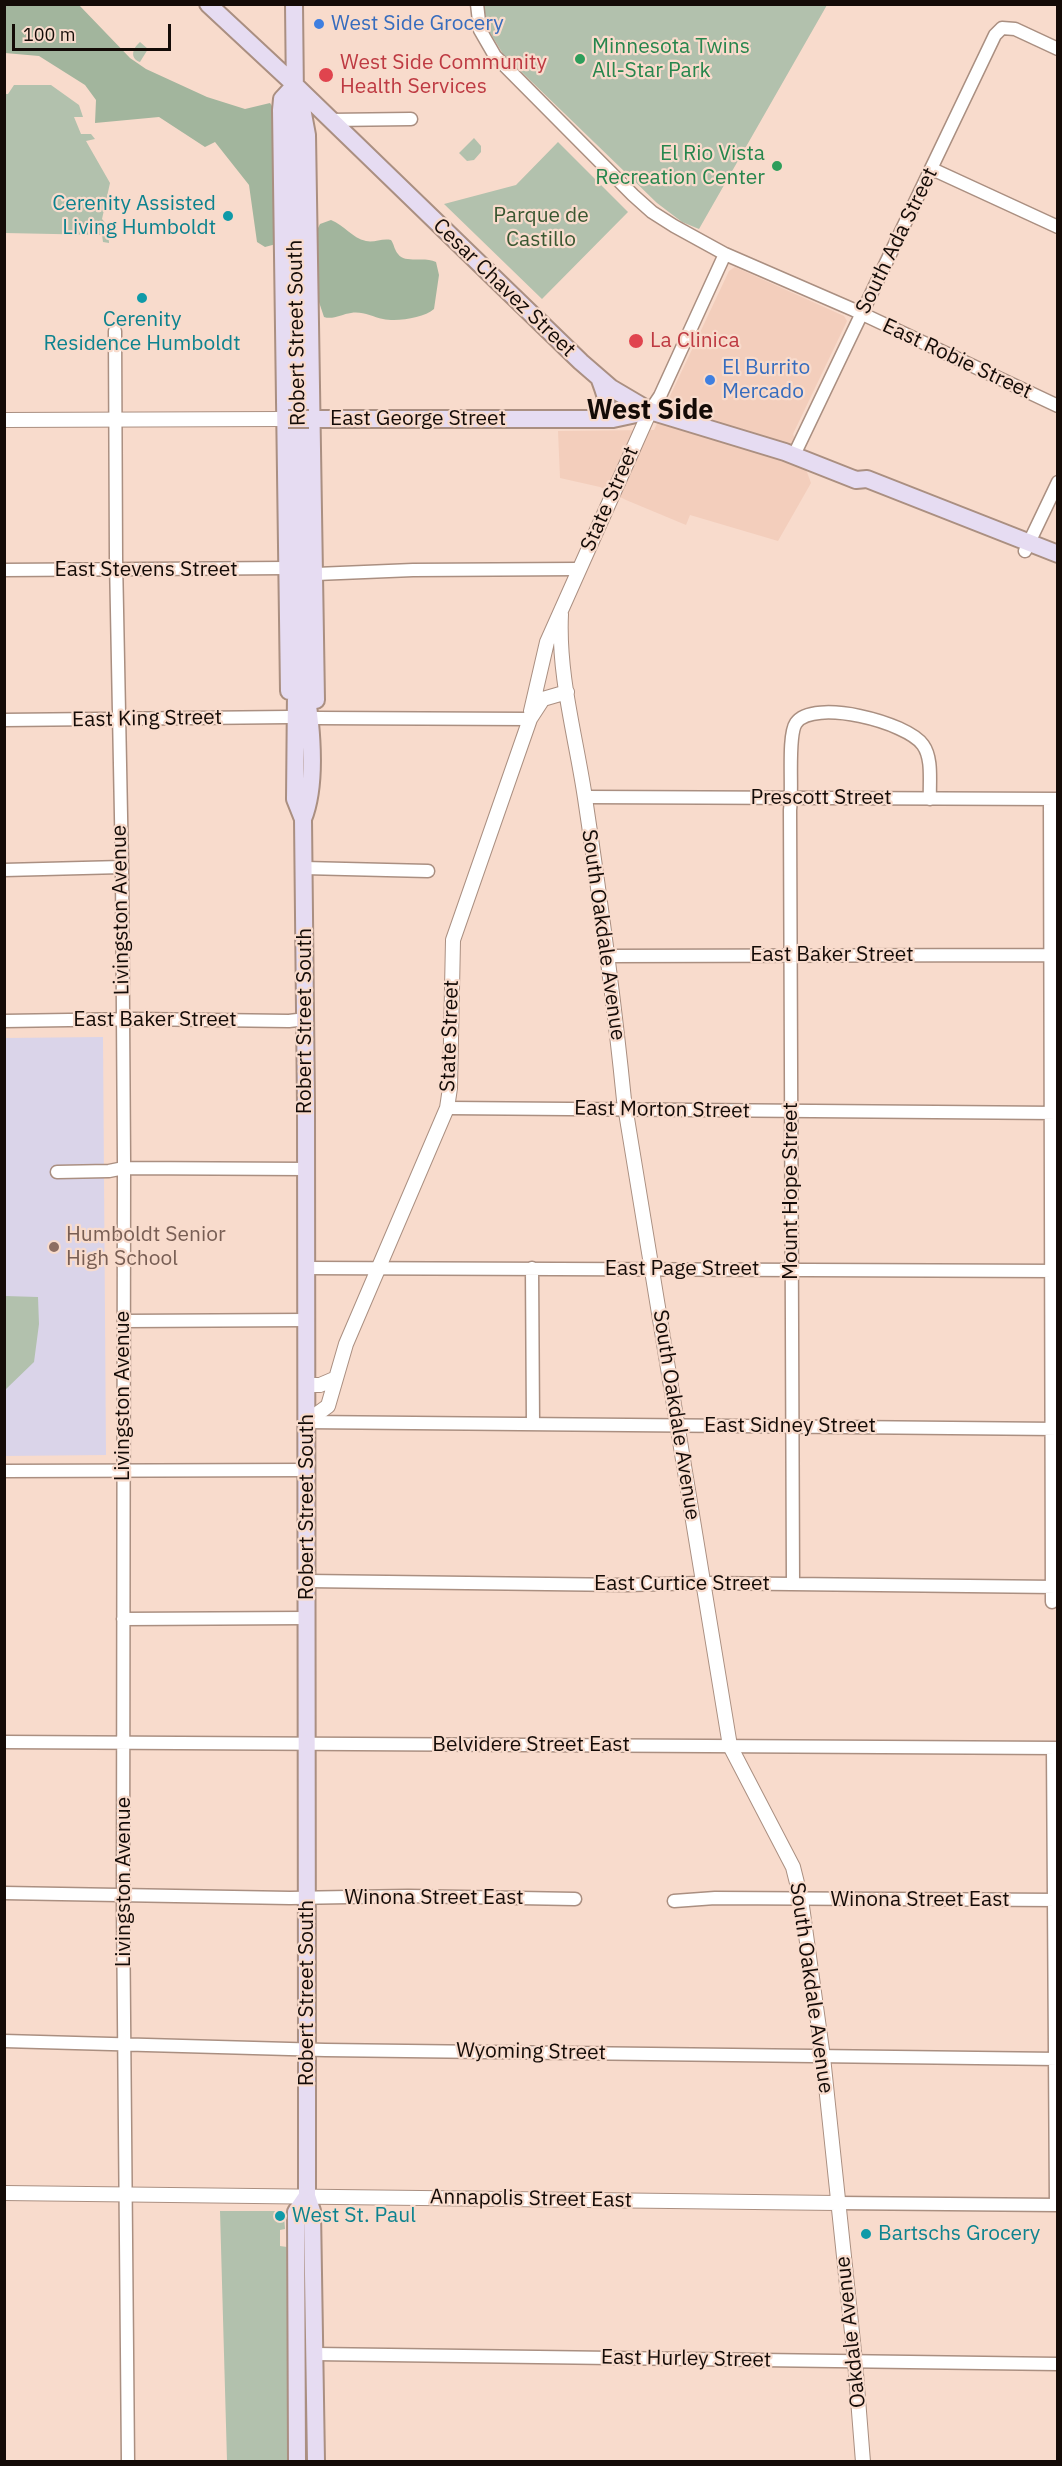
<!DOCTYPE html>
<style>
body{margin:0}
#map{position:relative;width:1062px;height:2466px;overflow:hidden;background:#f8dbcc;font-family:"IBM Plex Sans",sans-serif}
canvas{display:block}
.frame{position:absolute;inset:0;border:6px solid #140b07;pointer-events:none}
.scale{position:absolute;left:12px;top:24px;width:159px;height:27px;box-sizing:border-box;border:3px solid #140b07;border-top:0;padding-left:8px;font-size:18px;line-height:21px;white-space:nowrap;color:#140b07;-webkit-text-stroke:4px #f8dbcc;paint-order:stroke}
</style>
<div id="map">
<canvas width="1062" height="2466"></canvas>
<div class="frame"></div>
<div class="scale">100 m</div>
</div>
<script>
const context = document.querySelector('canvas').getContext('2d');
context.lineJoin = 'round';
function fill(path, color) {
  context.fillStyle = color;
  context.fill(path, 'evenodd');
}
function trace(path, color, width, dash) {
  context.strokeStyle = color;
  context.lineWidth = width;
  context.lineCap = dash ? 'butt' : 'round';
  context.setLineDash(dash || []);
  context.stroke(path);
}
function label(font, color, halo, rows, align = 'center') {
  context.font = font + ' "IBM Plex Sans",sans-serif';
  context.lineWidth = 4.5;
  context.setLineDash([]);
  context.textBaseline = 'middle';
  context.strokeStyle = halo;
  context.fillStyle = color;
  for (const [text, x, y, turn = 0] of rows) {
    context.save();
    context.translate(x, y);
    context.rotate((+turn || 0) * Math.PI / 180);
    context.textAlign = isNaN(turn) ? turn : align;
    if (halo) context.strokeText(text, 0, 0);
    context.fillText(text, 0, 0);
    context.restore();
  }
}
fill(new Path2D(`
 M 735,267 L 844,316 L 847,321 L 793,434 L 811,483 L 778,541 L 690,515 L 686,525 L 626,500 L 600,487 L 560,478 L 558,431 L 654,430 L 729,271 Z`), '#f3cebc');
fill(new Path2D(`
 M 103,1037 L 106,1455 L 5,1456 L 4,1038 Z`), '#dad4e9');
fill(new Path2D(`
 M 483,5 L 827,5 L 699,229 L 682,222 L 657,203 L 503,54 L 489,31 Z
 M 140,42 L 148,49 L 140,62 C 129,58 133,48 140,42 Z
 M 14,85 L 51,85 L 79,105 L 83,117 L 74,117 L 81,134 L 91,134 L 95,139 L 86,141 L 110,183 L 102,219 L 108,226 L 109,243 L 103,242 L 102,235 L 5,233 L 5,94 L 8,94 Z
 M 474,138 L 481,146 L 481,152 L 474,160 L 467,161 L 459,153 Z
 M 558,142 L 628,212 L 542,299 L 444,204 L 516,185 Z
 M 5,1296 L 38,1297 L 39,1324 L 34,1362 L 5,1390 Z
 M 220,2211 L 276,2211 L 284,2216 L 285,2229 L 280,2230 L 280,2246 L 287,2247 L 288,2461 L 227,2461 Z`), '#b2c1ad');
fill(new Path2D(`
 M 4,5 L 79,5 L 130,58 L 146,69 L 207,97 L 245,109 L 270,103 L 274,109 L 276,244 L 265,247 L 257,242 L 249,185 L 215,142 L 205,147 L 159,117 L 95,123 L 96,100 L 85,85 L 39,56 L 5,53 Z
 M 331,220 C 344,225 352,238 366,241 C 374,243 382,238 391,240 C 394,244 394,249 398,254 C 405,264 425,256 436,262 L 439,275 L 434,309 C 424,318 397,322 383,319 C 372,317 363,311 351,313 C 342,314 333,320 324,317 L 318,299 L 317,230 L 320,224 Z`), '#a2b59d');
const minor = new Path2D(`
 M 477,4 L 480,30 L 495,56 L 633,195 L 652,212 L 674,226 L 725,254 L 854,310 L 1058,406
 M 330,120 L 411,119
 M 932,169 L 1058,227
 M 115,331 L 116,559 L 122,867 L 124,1161 L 123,1906 L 128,2462
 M 650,411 L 660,396 L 725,254
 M 794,455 L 995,35 L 1002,28 L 1015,29 L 1058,49
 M 1025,551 L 1058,482
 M 4,570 L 287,568
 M 316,574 L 413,570 L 579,569
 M 316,718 L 530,719
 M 4,720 L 289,717
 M 585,797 L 1058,799
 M 1050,799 L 1052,1602
 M 304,868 L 428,871
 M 4,870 L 122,867
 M 606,956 L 1055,955
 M 4,1021 L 134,1019 L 289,1021 L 306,1019
 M 447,1108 L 1057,1113
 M 57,1172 L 109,1171 L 124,1168 L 306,1169
 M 306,1268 L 1058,1271
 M 532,1268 L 533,1424
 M 124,1321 L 307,1320
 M 306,1422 L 1058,1429
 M 4,1471 L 307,1470
 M 307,1581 L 627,1585 L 703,1583 L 1056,1587
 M 793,1584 L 790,810 C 793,790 787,736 796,723 C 813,698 907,722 923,745 C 933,759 929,782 930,799
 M 123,1619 L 307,1618
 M 4,1742 L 1058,1748
 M 1053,1748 L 1056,2205
 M 4,1893 L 290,1898 L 408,1896 L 575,1899
 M 674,1901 L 715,1898 L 1058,1900
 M 4,2041 L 325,2050 L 1058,2059
 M 837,2203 L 1058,2205
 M 315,2354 L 1058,2364`);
const tertiary = new Path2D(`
 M 4,420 L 285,419
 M 561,614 C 558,676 576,737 585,798 C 600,898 614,999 624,1100 L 730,1746 L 793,1867 L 801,1899 L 823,2057 L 855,2361 L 863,2462
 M 531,711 L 547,642 L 650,411
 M 307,1385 L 320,1385 L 334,1379
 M 306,1422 L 328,1406 L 346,1344 L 447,1108 L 450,1088 L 453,940 L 530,719 L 543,699 L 567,692
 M 4,2193 L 837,2203`);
const secondary = new Path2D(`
 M 208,4 L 295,85 L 581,362 L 611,388 L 650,411 L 785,452 L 856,480 L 867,479 L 1058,554
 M 294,4 L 301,661 L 296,692 L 295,799 L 303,819
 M 301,103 L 307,135 L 316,700
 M 309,419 L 613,419 L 650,411
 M 590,419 C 613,410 607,399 600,380
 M 301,661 C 309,705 320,777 303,819 L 306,1107 L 307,2049 L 307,2196 L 312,2211 L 316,2462
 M 289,691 L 281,110 L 282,99 L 295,85
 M 297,2462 L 296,2212 L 307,2196`);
trace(minor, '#aa8f81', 15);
trace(tertiary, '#aa8f81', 16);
trace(secondary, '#aa8f81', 20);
trace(minor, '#fff', 12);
trace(tertiary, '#fff', 14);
trace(secondary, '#e6dcf2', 16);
const secondaryBridge = new Path2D(`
 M 288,419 L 309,419`);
trace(secondaryBridge, '#aa8f81', 20, []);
trace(secondaryBridge, '#e6dcf2', 16);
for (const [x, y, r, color] of [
 [319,24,6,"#3f7fe0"],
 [580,59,6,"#2e9e5b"],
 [326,75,8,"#e0444e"],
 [777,166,6,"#2e9e5b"],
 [228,216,6,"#0f9aa8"],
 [142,298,6,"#0f9aa8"],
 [636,341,8,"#e0444e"],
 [710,380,6,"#3f7fe0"],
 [54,1247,6,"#8d6e63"],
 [280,2216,6,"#0f9aa8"],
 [866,2234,6,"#0f9aa8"]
]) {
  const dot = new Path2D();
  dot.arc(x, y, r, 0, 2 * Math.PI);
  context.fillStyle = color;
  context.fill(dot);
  trace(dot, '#f8dbcc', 2);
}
label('21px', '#366cbe', '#f8dbcc', [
 ["West Side Grocery",331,24],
 ["El Burrito",722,368],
 ["Mercado",722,392]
], 'left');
label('21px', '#27864d', '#f8dbcc', [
 ["Minnesota Twins",592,47],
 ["All-Star Park",592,71],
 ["El Rio Vista",765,154,"right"],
 ["Recreation Center",765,178,"right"]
], 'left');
label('21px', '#be3a42', '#f8dbcc', [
 ["West Side Community",340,63],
 ["Health Services",340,87],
 ["La Clinica",650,341]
], 'left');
label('21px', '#0d838f', '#f8dbcc', [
 ["Cerenity Assisted",216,204,"right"],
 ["Living Humboldt",216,228,"right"],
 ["Cerenity",142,320,"center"],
 ["Residence Humboldt",142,344,"center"],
 ["West St. Paul",292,2216],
 ["Bartschs Grocery",878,2234]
], 'left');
label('21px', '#395731', '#f8dbcc', [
 ["Parque de",541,216],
 ["Castillo",541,240]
]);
label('21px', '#140b07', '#f8dbcc', [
 ["South Ada Street",897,241,-64],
 ["Cesar Chavez Street",504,288,44],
 ["Robert Street South",297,333,-91],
 ["East Robie Street",957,359,25],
 ["East George Street",418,419],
 ["State Street",610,499,-66],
 ["East Stevens Street",146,570],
 ["East King Street",147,719,-1],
 ["Prescott Street",821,798],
 ["Livingston Avenue",121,910,-91],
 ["South Oakdale Avenue",603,935,82],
 ["East Baker Street",832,955],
 ["East Baker Street",155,1020],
 ["Robert Street South",305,1021,-90],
 ["State Street",450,1036,-88],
 ["East Morton Street",662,1110,1],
 ["Mount Hope Street",791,1191,-90],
 ["East Page Street",682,1269],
 ["Livingston Avenue",123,1396,-90],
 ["South Oakdale Avenue",676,1415,81],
 ["East Sidney Street",790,1426],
 ["Robert Street South",307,1507,-90],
 ["East Curtice Street",682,1584],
 ["Belvidere Street East",531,1745],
 ["Livingston Avenue",124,1882,-90],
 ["Winona Street East",434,1898],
 ["Winona Street East",920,1900],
 ["South Oakdale Avenue",811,1988,82],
 ["Robert Street South",307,1993,-90],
 ["Wyoming Street",531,2052,1],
 ["Annapolis Street East",531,2199,1],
 ["Oakdale Avenue",851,2332,-96],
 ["East Hurley Street",686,2359,1]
]);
label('21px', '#785e54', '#f8dbcc', [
 ["Humboldt Senior",66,1235],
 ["High School",66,1259]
], 'left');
label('bold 27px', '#140b07', '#f8dbcc', [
 ["West Side",650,411]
]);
</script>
